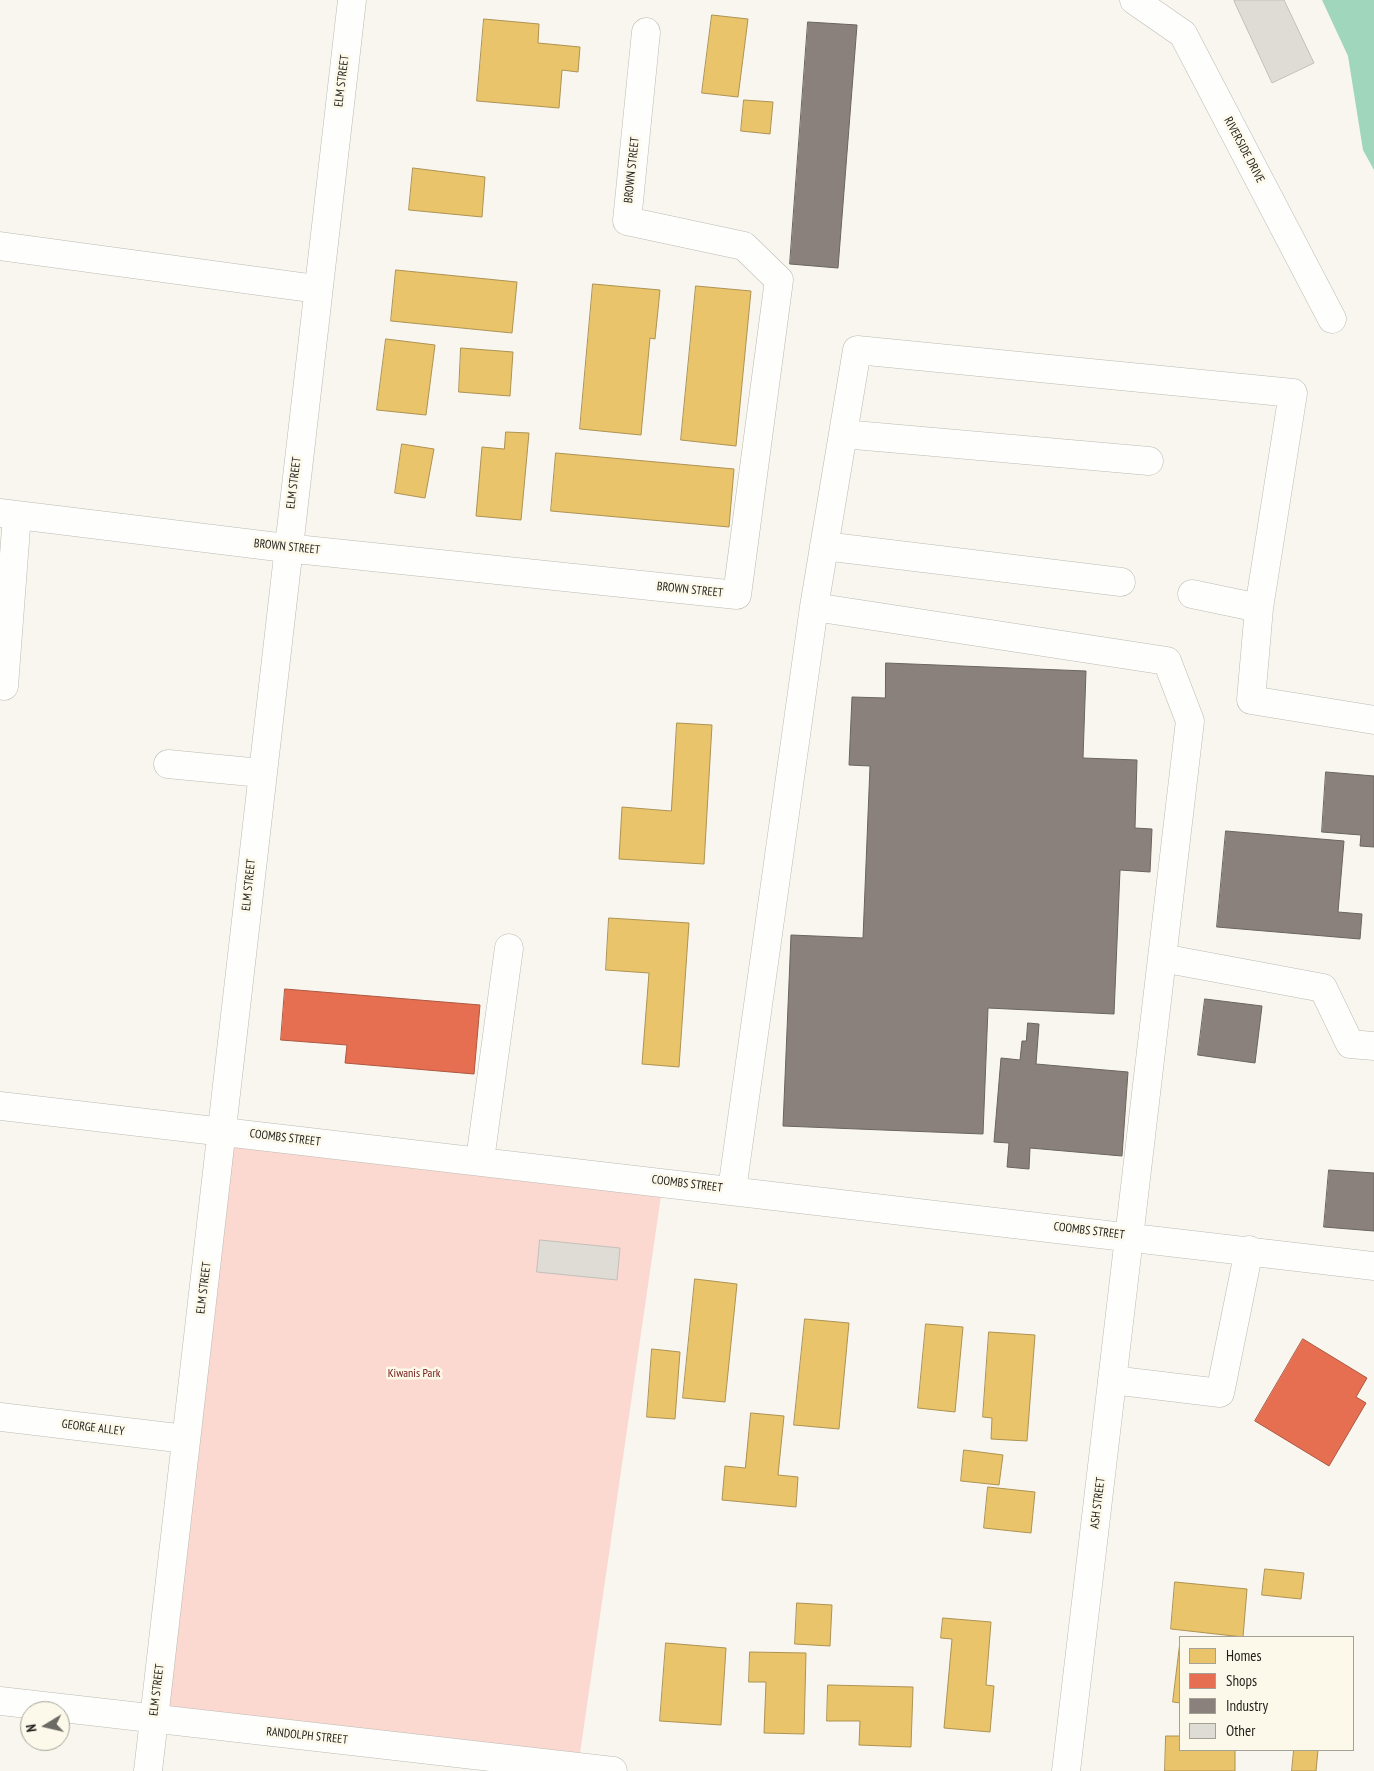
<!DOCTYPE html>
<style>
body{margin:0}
#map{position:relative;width:1374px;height:1771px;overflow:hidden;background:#f8f6ee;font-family:"PT Sans Narrow",sans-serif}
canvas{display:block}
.legend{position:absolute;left:1179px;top:1636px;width:175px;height:115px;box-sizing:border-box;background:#fcf9ea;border:1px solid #a4a297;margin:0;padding:6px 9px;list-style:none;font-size:15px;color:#211f1a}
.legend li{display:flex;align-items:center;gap:10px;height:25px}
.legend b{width:25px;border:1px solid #a4a297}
.north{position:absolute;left:20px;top:1701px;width:50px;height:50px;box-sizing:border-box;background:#fcf9ea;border:1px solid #a4a297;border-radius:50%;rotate:261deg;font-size:14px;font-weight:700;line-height:20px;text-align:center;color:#211f1a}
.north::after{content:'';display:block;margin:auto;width:18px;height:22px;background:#6c6a64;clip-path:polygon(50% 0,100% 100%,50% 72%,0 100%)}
</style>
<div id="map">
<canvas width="1374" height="1771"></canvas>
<ul class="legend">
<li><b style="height:14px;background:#e9c46a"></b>Homes</li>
<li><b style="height:14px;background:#e76f51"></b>Shops</li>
<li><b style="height:14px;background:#8a817c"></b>Industry</li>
<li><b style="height:14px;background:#dfdcd6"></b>Other</li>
</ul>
<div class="north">N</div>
</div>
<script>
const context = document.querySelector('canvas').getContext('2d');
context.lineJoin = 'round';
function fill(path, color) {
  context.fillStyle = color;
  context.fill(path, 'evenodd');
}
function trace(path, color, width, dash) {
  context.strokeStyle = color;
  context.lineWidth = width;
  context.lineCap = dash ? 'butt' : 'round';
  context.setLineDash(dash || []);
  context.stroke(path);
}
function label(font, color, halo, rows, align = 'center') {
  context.font = font + ' "PT Sans Narrow",sans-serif';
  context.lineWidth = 5;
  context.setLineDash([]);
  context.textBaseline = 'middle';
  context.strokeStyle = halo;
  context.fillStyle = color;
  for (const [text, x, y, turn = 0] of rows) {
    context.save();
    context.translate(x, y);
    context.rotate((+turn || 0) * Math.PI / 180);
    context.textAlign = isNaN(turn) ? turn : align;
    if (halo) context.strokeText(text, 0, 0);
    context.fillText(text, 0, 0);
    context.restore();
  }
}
fill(new Path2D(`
 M 222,1131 L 663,1182 L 578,1767 L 154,1719 Z`), '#fbd9d1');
fill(new Path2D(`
 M 1322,0 L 1374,0 L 1374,170 L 1363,150 L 1348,56 Z`), '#a0d6bb');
const homes = new Path2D(`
 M 712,15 L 748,19 L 738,97 L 702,93 Z
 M 484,19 L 539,24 L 538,43 L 580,47 L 578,72 L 562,70 L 559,108 L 477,101 Z
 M 744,100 L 773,102 L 770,134 L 741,131 Z
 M 413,168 L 485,177 L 482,217 L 409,210 Z
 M 396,270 L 517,282 L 512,333 L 391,321 Z
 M 593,284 L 660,290 L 655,339 L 650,338 L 641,435 L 580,429 Z
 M 696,286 L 751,291 L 736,446 L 681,440 Z
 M 386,339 L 435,345 L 426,415 L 377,410 Z
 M 461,348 L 513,352 L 510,396 L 459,392 Z
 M 506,432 L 529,433 L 521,520 L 476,516 L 482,447 L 504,449 Z
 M 402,444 L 434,449 L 425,498 L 395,493 Z
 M 556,453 L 734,469 L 729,527 L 551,511 Z
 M 677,723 L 712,725 L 704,864 L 619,859 L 622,807 L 671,811 Z
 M 609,918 L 689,923 L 679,1067 L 642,1064 L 649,973 L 606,970 Z
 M 695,1279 L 737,1284 L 725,1402 L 683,1398 Z
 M 805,1319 L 849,1323 L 839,1429 L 794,1425 Z
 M 926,1324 L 963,1327 L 955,1412 L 918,1408 Z
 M 989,1332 L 1035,1335 L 1027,1441 L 991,1439 L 992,1418 L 983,1417 Z
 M 652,1349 L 680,1352 L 675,1419 L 647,1417 Z
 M 751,1413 L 784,1416 L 778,1475 L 798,1477 L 796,1507 L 722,1500 L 725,1466 L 745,1468 Z
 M 964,1450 L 1003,1455 L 999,1485 L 961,1481 Z
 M 988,1487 L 1035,1492 L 1031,1533 L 984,1528 Z
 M 1265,1569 L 1304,1573 L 1301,1599 L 1262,1595 Z
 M 1175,1582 L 1247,1589 L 1243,1637 L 1171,1629 Z
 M 797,1603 L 832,1605 L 830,1646 L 795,1644 Z
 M 943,1618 L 991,1622 L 986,1685 L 994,1686 L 990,1732 L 944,1728 L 952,1639 L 941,1638 Z
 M 1180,1642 L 1180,1703 L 1173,1702 Z
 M 666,1643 L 726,1648 L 721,1725 L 660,1721 Z
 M 750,1652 L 806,1653 L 804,1734 L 764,1733 L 766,1682 L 749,1682 Z
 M 828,1685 L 913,1687 L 911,1747 L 859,1745 L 860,1721 L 827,1721 Z
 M 1166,1736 L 1180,1736 L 1180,1750 L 1235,1750 L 1235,1771 L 1165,1771 Z
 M 1294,1750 L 1318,1750 L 1316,1771 L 1292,1771 Z`);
fill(homes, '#e9c46a');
trace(homes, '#ad9252', 1);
const shops = new Path2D(`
 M 285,989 L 480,1005 L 474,1074 L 345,1063 L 347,1045 L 281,1040 Z
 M 1303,1339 L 1367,1378 L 1356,1397 L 1366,1403 L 1329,1466 L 1255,1421 Z`);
fill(shops, '#e76f51');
trace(shops, '#ac5740', 1);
const industry = new Path2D(`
 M 808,22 L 857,25 L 838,268 L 790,264 Z
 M 886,663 L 1086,671 L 1083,758 L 1137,760 L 1135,828 L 1152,829 L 1150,872 L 1120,870 L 1114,1014 L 988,1008 L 983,1134 L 783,1126 L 791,935 L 863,938 L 870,766 L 849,765 L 852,697 L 885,698 Z
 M 1326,772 L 1374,776 L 1374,847 L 1360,846 L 1361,835 L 1322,832 Z
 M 1226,831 L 1344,841 L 1338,912 L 1362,914 L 1360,939 L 1217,927 Z
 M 1205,999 L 1262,1006 L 1255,1063 L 1198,1055 Z
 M 1028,1023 L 1039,1024 L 1036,1064 L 1128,1072 L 1122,1156 L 1030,1148 L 1029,1169 L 1007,1167 L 1009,1143 L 994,1142 L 1001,1058 L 1020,1060 L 1022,1041 L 1026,1041 Z
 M 1329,1170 L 1374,1173 L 1374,1231 L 1324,1227 Z`);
fill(industry, '#8a817c');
trace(industry, '#6a645f', 1);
const building = new Path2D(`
 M 1237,0 L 1284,0 L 1314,63 L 1272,83 L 1234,1 Z
 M 540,1240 L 620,1248 L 617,1280 L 537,1272 Z`);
fill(building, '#dfdcd6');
trace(building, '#c3c0ba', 1);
const minor = new Path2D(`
 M 1134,0 L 1183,34 L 1332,319
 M 0,246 L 317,289
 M 843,434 L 1149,461
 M 0,513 L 286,548 L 737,595 L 779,280 L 744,246 L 627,221 L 646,32
 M 824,546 L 1121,582
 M 814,607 L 1167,661 L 1190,721 L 1066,1771
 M 1259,608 L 1251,700 L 1374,720
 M 4,686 L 17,515
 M 168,764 L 261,773
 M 1162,958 L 1323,988 L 1350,1044 L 1374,1046
 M 0,1106 L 1374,1266
 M 480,1160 L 509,948
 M 732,1190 L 814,607 L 857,350 L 1293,393 L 1259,608 L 1192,594
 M 1112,1380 L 1220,1393 L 1249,1250
 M 0,1417 L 186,1439
 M 0,1701 L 613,1771
 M 148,1771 C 218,1181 280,590 352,0`);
trace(minor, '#bbbab4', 29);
trace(minor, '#fefefc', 28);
label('12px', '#211f1a', '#fcf9ea', [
 ["ELM STREET",342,81,-83],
 ["RIVERSIDE DRIVE",1244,150,62],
 ["BROWN STREET",632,170,-84],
 ["ELM STREET",294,483,-83],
 ["BROWN STREET",287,547,6],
 ["BROWN STREET",690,590,6],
 ["ELM STREET",249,885,-84],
 ["COOMBS STREET",285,1138,7],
 ["COOMBS STREET",687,1184,7],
 ["COOMBS STREET",1089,1231,7],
 ["ELM STREET",204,1288,-83],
 ["GEORGE ALLEY",93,1428,7],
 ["ASH STREET",1098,1503,-83],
 ["ELM STREET",157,1690,-83],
 ["RANDOLPH STREET",307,1736,6]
]);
label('12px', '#701716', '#fcf9ea', [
 ["Kiwanis Park",414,1374]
]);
</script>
